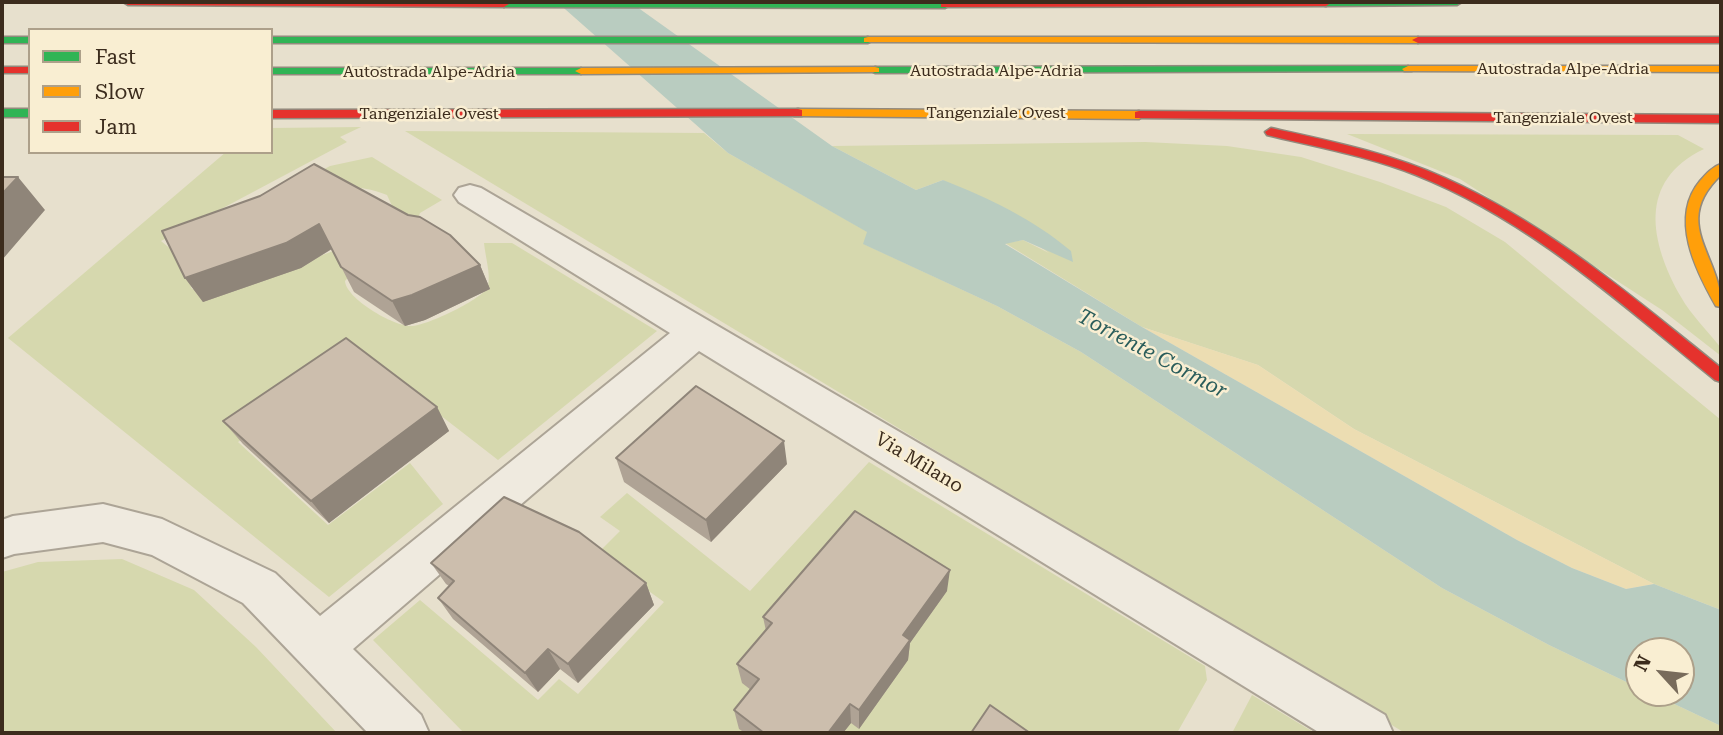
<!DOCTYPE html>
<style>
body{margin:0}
#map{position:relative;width:1723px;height:735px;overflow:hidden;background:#e7e0cd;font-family:"Roboto Serif",serif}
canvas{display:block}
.frame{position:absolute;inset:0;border:4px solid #3c2c1d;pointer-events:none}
.legend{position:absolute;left:28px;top:28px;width:245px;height:126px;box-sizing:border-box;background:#f9eed2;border:2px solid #ada08a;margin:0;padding:9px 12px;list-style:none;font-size:21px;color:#3c2c1d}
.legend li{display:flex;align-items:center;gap:14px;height:35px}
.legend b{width:35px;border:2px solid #ada08a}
.north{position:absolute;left:1625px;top:637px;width:70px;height:70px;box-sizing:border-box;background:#f9eed2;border:2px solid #ada08a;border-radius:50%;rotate:297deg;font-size:19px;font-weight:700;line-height:28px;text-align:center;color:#3c2c1d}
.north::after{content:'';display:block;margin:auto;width:24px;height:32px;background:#786b5b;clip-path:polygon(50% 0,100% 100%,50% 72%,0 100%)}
</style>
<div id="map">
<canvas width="1723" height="735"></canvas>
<div class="frame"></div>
<ul class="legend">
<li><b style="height:9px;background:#30b455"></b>Fast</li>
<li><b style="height:9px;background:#ff9f0a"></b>Slow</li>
<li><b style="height:9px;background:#e5322d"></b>Jam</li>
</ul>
<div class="north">N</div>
</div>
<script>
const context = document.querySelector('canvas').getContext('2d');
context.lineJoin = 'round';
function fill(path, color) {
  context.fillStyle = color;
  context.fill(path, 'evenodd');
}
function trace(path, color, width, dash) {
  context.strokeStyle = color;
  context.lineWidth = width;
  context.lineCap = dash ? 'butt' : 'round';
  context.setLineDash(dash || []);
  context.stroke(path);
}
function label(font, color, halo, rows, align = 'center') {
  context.font = font + ' "Roboto Serif",serif';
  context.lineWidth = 5;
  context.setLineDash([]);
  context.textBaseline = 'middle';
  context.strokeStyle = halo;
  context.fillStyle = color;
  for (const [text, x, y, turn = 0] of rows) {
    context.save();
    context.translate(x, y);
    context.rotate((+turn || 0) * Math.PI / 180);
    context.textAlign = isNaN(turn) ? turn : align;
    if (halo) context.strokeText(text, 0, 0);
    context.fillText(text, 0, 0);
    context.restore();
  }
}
fill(new Path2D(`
 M 361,127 L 340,137 L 347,142 L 161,241 L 178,255 L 192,289 L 223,293 L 341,248 L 393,208 L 387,195 C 343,177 301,192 258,205 L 330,166 L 372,157 L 442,200 L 420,213 L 412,234 L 353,272 L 345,281 C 346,299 396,328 413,326 C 427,325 484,299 488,286 C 491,275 485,255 484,243 L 512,243 L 657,331 L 498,460 L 364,356 L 238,442 L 328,525 L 410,463 L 443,504 L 329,597 L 8,338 L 226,152 L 271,152 L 271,128 Z
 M 405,131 L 704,133 L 728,153 L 868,232 L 864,244 L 997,306 L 1081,352 L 1442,588 L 1549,645 L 1639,688 L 1639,693 L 1651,693 L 1721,726 L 1721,733 L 1405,733 Z
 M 1347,134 L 1678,135 L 1704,149 C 1637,181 1650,242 1681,297 C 1691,315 1708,331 1721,348 L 1721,356 L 1662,310 L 1460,179 Z
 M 1145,142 L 1227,146 L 1301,157 L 1380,182 L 1446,207 L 1505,242 L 1721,420 L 1721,610 L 1654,584 L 1354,429 L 1258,365 L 1142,327 L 1005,243 L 1023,240 L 1049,253 L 943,180 L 916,190 L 832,146 Z
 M 869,462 L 1205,666 L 1207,680 L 1177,733 L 464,733 L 373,640 L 420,600 L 538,700 L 559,679 L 578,694 L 664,602 L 597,554 L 620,531 L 600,517 L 627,493 L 750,591 Z
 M 122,559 L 194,590 L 256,647 L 337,733 L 2,733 L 2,572 L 38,562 Z
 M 1252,695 L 1315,733 L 1232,733 Z`), '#d6d8ae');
fill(new Path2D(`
 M 1142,327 L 1258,365 L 1354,429 L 1654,584 L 1626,589 L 1572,568 L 1517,540 Z`), '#ecddb2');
fill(new Path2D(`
 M 557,2 L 630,2 L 832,146 L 916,190 L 943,180 C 989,198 1033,219 1071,251 L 1073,262 L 1023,240 L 1005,244 L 1142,327 L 1517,540 L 1572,568 L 1626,589 L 1654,584 L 1721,610 L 1721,726 L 1651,693 L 1681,693 L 1681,651 L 1639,651 L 1639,688 L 1549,645 L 1442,588 L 1081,352 L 997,306 L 863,244 L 867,232 L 728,153 Z`), '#b9ccc0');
const street = new Path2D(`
 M 470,185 L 481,188 L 1385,715 L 1393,733 L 1320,733 L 699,351 L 353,649 L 421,715 L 429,733 L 368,733 L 243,603 L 152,555 L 103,542 L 14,554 L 2,558 L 2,520 L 13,516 L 103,504 L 162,519 L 275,573 L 320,616 L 670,333 L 459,202 L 454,195 L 459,188 Z`);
const fast = new Path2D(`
 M 500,2 L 945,2 L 950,5 L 945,8 L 504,7 L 499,4 Z
 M 1322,2 L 1462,2 L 1457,5 L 1326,6 L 1322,5 Z
 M 2,37 L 30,37 L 30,43 L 2,43 Z
 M 271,37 L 868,37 L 874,40 L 868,43 L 271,43 Z
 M 1408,66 L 1414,69 L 1412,71 L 875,73 L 869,70 L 875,67 Z
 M 271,68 L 581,68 L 587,71 L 581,74 L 271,74 Z
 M 2,109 L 30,109 L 30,117 L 2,117 Z`);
const slow = new Path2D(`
 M 868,37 L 1418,37 L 1424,40 L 1418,43 L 864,42 L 864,38 Z
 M 1408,66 L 1721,66 L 1721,72 L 1404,71 L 1402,69 Z
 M 875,67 L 879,68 L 879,72 L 581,74 L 575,71 L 581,68 Z
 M 798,109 L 1139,111 L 1145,115 L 1139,119 L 794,116 L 794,110 Z
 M 1721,164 L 1721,175 C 1669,224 1723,257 1721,307 L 1716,306 C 1696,271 1669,218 1700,181 C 1706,174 1712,167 1721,164 Z`);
const jam = new Path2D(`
 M 123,2 L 508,2 L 509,4 L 504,7 L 128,5 Z
 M 945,2 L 1330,2 L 1331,3 L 1326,6 L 941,7 L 941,3 Z
 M 1721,37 L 1721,43 L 1418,43 L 1412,40 L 1418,37 Z
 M 2,67 L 30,67 L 30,73 L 2,73 Z
 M 798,109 L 802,110 L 802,116 L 271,118 L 271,110 Z
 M 1139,111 L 1721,115 L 1721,123 L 1135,118 L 1135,112 Z
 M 1271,128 C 1330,141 1390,153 1445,178 C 1548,224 1634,298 1721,368 L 1721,382 L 1715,380 C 1622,305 1530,220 1416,175 C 1368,156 1317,147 1267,135 L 1265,132 Z`);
trace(street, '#aca496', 4);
trace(fast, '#928a7d', 3);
trace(slow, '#928a7d', 3);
trace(jam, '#928a7d', 3);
fill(street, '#efeadf');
fill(fast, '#30b455');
fill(slow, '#ff9f0a');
fill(jam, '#e5322d');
fill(new Path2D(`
 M 162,231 L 480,265 L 490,289 L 425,320 L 405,326 L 354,292 L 332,249 L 301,268 L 203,302 L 185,278 Z
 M 437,407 L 449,431 L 329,523 L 243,444 L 223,421 Z
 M 616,458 L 787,464 L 711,542 L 624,482 Z
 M 431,563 L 646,583 L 654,605 L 578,683 L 560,669 L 538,692 L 453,619 L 438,598 L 449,586 L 446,584 Z
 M 947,591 L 910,643 L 908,660 L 859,729 L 851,723 L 843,733 L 745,733 L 739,729 L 734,710 L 751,690 L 742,683 L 737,664 L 766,631 L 763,617 Z`), '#afa395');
fill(new Path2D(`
 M 18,177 L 45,210 L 2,260 L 2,194 Z
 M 319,224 L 333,248 L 301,268 L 203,302 L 185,278 Z
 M 480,265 L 490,289 L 425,320 L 405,326 L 392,301 Z
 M 437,407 L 449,431 L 329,523 L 311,501 Z
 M 784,441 L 787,464 L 711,542 L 706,520 Z
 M 950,570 L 947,591 L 910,643 L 908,660 L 859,729 L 859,710 L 903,635 Z
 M 646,583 L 654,605 L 578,683 L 568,664 Z
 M 548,649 L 560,669 L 538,692 L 525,673 Z
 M 850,704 L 851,723 L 843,733 L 828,733 Z`), '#8f8579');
const building = new Path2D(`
 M 314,164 L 408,215 L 420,217 L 450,235 L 480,265 L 412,295 L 392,301 L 341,267 L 319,224 L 286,243 L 185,278 L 162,231 L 260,196 Z
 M 2,177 L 18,177 L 2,194 Z
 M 346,338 L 437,407 L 311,501 L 223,421 Z
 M 696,386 L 784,441 L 706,520 L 616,458 Z
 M 504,497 L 579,532 L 646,583 L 568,664 L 548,649 L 525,673 L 438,598 L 454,581 L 431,563 Z
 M 855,511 L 950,570 L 903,635 L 910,640 L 859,710 L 850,704 L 828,733 L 764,733 L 734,710 L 759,679 L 737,664 L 772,623 L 763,617 Z
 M 990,705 L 1030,733 L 971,733 Z`);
fill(building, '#ccbead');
trace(building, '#8f8579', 2);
label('16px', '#3c2c1d', '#f9eed2', [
 ["Autostrada Alpe-Adria",1563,69],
 ["Autostrada Alpe-Adria",996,71],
 ["Autostrada Alpe-Adria",429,72],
 ["Tangenziale Ovest",996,113],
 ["Tangenziale Ovest",429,114],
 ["Tangenziale Ovest",1563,118]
]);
label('19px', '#3c2c1d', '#f9eed2', [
 ["Via Milano",919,463,31]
]);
label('italic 21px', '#2a5d5b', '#f9eed2', [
 ["Torrente Cormor",1152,354,28]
]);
</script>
